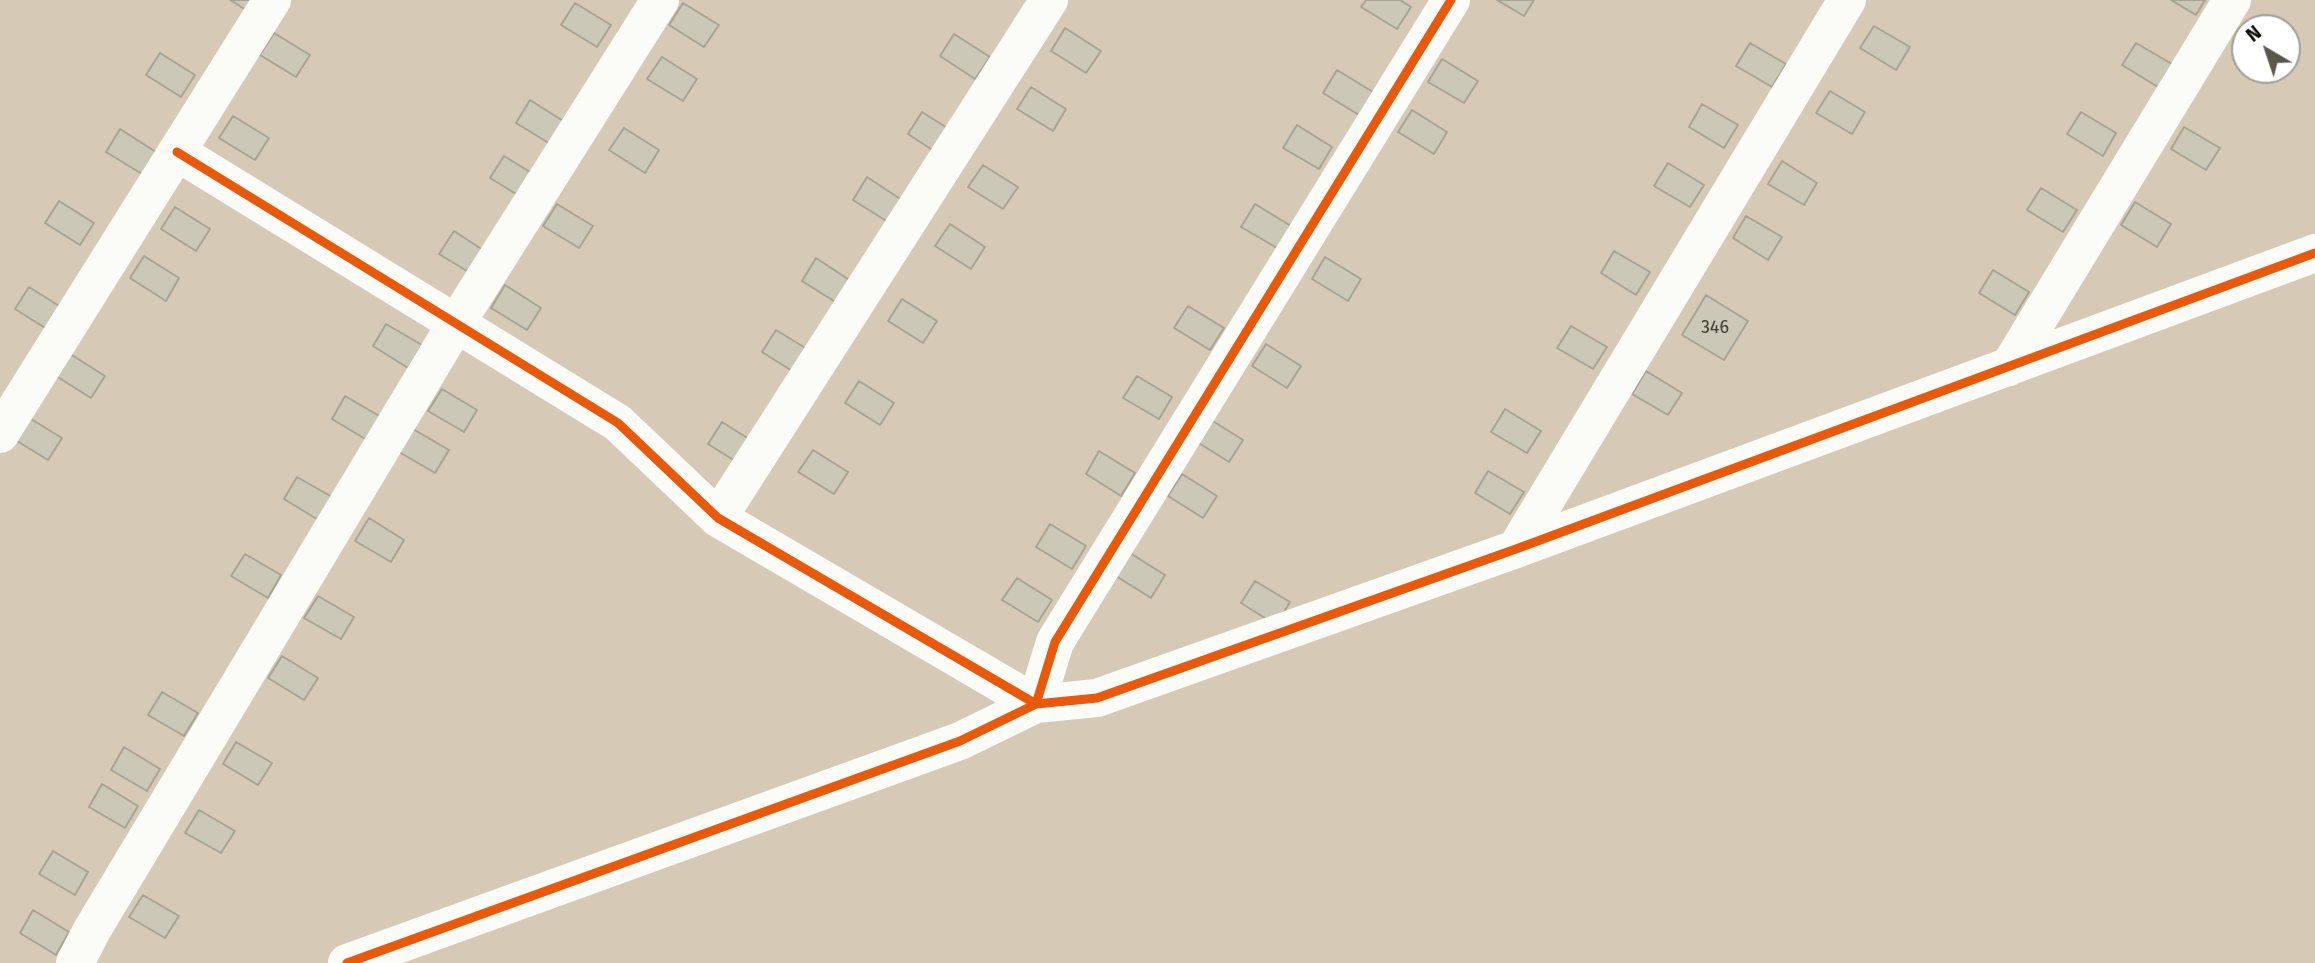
<!DOCTYPE html>
<style>
body{margin:0}
#map{position:relative;width:2315px;height:963px;overflow:hidden;background:#e3e2ce;font-family:"Fira Sans",sans-serif}
canvas{display:block}
.north{position:absolute;left:2231px;top:14px;width:70px;height:70px;box-sizing:border-box;background:#fff;border:2px solid #9f9f9a;border-radius:50%;rotate:321deg;font-size:19px;font-weight:700;line-height:28px;text-align:center;color:#0f0e03}
.north::after{content:'';display:block;margin:auto;width:24px;height:32px;background:#59584a;clip-path:polygon(50% 0,100% 100%,50% 72%,0 100%)}
</style>
<div id="map">
<canvas width="2315" height="963"></canvas>
<div class="north">N</div>
</div>
<script>
const context = document.querySelector('canvas').getContext('2d');
context.lineJoin = 'round';
function fill(path, color) {
  context.fillStyle = color;
  context.fill(path, 'evenodd');
}
function trace(path, color, width, dash) {
  context.strokeStyle = color;
  context.lineWidth = width;
  context.lineCap = dash ? 'butt' : 'round';
  context.setLineDash(dash || []);
  context.stroke(path);
}
function label(font, color, halo, rows, align = 'center') {
  context.font = font + ' "Fira Sans",sans-serif';
  context.lineWidth = 7;
  context.setLineDash([]);
  context.textBaseline = 'middle';
  context.strokeStyle = halo;
  context.fillStyle = color;
  for (const [text, x, y, turn = 0] of rows) {
    context.save();
    context.translate(x, y);
    context.rotate((+turn || 0) * Math.PI / 180);
    context.textAlign = isNaN(turn) ? turn : align;
    if (halo) context.strokeText(text, 0, 0);
    context.fillText(text, 0, 0);
    context.restore();
  }
}
fill(new Path2D(`
 M 0,0 L 2315,0 L 2315,963 L 0,963 ZM 2245,28 L 2287,28 L 2287,70 L 2245,70 Z`), '#d6cab6');
const building = new Path2D(`
 M 230,0 L 253,0 L 246,10 Z
 M 1366,0 L 1400,0 L 1411,7 L 1397,29 L 1361,7 Z
 M 1497,0 L 1534,0 L 1524,16 Z
 M 2171,0 L 2205,0 L 2196,15 Z
 M 575,3 L 611,25 L 597,47 L 561,25 Z
 M 683,3 L 719,25 L 704,47 L 669,25 Z
 M 1874,26 L 1910,47 L 1896,70 L 1860,48 Z
 M 1065,28 L 1101,51 L 1086,73 L 1051,51 Z
 M 2245,30 L 2245,57 L 2233,50 Z
 M 274,33 L 310,55 L 296,77 L 260,55 Z
 M 954,34 L 990,57 L 975,79 L 940,56 Z
 M 1750,43 L 1786,64 L 1772,87 L 1736,66 Z
 M 2136,43 L 2172,64 L 2158,87 L 2122,65 Z
 M 160,53 L 195,75 L 181,97 L 146,75 Z
 M 662,57 L 697,79 L 683,101 L 647,79 Z
 M 1442,59 L 1478,81 L 1464,103 L 1428,82 Z
 M 1337,70 L 1373,92 L 1359,115 L 1323,93 Z
 M 1031,87 L 1066,109 L 1053,131 L 1017,109 Z
 M 1830,91 L 1865,112 L 1852,134 L 1816,113 Z
 M 530,100 L 565,122 L 552,145 L 516,123 Z
 M 1702,104 L 1738,125 L 1724,148 L 1689,127 Z
 M 1412,110 L 1447,132 L 1434,154 L 1398,132 Z
 M 922,112 L 957,134 L 943,157 L 908,134 Z
 M 2081,112 L 2116,133 L 2103,156 L 2067,134 Z
 M 233,116 L 269,138 L 255,160 L 219,138 Z
 M 1297,125 L 1332,147 L 1319,169 L 1283,148 Z
 M 2184,127 L 2220,148 L 2206,170 L 2171,149 Z
 M 624,128 L 659,150 L 645,173 L 609,150 Z
 M 120,129 L 156,152 L 142,174 L 106,152 Z
 M 504,156 L 540,178 L 526,200 L 490,178 Z
 M 1782,161 L 1817,183 L 1804,205 L 1768,184 Z
 M 1668,163 L 1704,185 L 1690,207 L 1654,186 Z
 M 983,165 L 1018,187 L 1003,209 L 968,187 Z
 M 867,177 L 902,200 L 888,222 L 853,200 Z
 M 2041,188 L 2077,210 L 2063,232 L 2027,210 Z
 M 59,201 L 94,223 L 80,245 L 45,223 Z
 M 2135,202 L 2171,224 L 2157,247 L 2121,225 Z
 M 557,204 L 593,226 L 579,248 L 543,226 Z
 M 1255,204 L 1291,226 L 1277,248 L 1241,227 Z
 M 175,207 L 210,229 L 196,251 L 161,229 Z
 M 1746,216 L 1782,237 L 1768,260 L 1733,238 Z
 M 950,224 L 985,247 L 971,269 L 935,246 Z
 M 454,231 L 489,254 L 475,276 L 439,254 Z
 M 1614,251 L 1650,272 L 1636,295 L 1601,273 Z
 M 144,256 L 179,278 L 166,301 L 130,278 Z
 M 1325,257 L 1361,279 L 1348,301 L 1312,279 Z
 M 816,258 L 851,281 L 837,303 L 802,281 Z
 M 1993,270 L 2029,292 L 2015,315 L 1979,293 Z
 M 505,285 L 541,308 L 527,330 L 491,308 Z
 M 29,287 L 64,309 L 50,331 L 15,309 Z
 M 1706,295 L 1748,321 L 1724,360 L 1682,335 Z
 M 902,299 L 937,321 L 923,343 L 888,321 Z
 M 1188,306 L 1224,328 L 1210,350 L 1174,328 Z
 M 386,324 L 422,345 L 408,368 L 373,346 Z
 M 1571,326 L 1607,347 L 1593,369 L 1557,348 Z
 M 776,330 L 812,352 L 797,374 L 762,352 Z
 M 1266,344 L 1301,366 L 1287,388 L 1252,366 Z
 M 70,354 L 105,376 L 91,398 L 56,376 Z
 M 1646,371 L 1682,393 L 1668,415 L 1632,394 Z
 M 1137,376 L 1172,397 L 1159,419 L 1123,398 Z
 M 859,381 L 894,403 L 880,425 L 845,403 Z
 M 442,389 L 477,410 L 464,432 L 428,411 Z
 M 345,396 L 381,417 L 367,440 L 332,419 Z
 M 1505,409 L 1541,431 L 1527,453 L 1491,432 Z
 M 26,416 L 62,438 L 48,460 L 12,438 Z
 M 1208,418 L 1243,440 L 1229,462 L 1194,440 Z
 M 722,422 L 757,444 L 743,466 L 708,444 Z
 M 413,429 L 449,450 L 435,473 L 399,452 Z
 M 813,450 L 848,472 L 834,494 L 798,472 Z
 M 1099,451 L 1135,473 L 1121,496 L 1086,474 Z
 M 1488,471 L 1524,492 L 1510,514 L 1475,493 Z
 M 1182,474 L 1217,496 L 1203,518 L 1168,496 Z
 M 297,477 L 334,498 L 320,521 L 284,499 Z
 M 369,518 L 404,540 L 391,562 L 355,541 Z
 M 1050,524 L 1086,546 L 1072,569 L 1036,547 Z
 M 1130,553 L 1165,575 L 1151,598 L 1116,576 Z
 M 245,554 L 281,575 L 268,598 L 231,576 Z
 M 1017,578 L 1052,600 L 1038,622 L 1002,600 Z
 M 1255,581 L 1290,602 L 1276,625 L 1241,603 Z
 M 318,596 L 354,617 L 341,639 L 304,618 Z
 M 282,656 L 318,678 L 304,700 L 268,678 Z
 M 162,692 L 198,713 L 184,736 L 148,715 Z
 M 236,742 L 272,763 L 258,785 L 223,764 Z
 M 124,747 L 160,769 L 147,791 L 111,770 Z
 M 102,784 L 138,806 L 125,828 L 89,807 Z
 M 199,810 L 235,831 L 221,853 L 185,833 Z
 M 53,851 L 88,872 L 75,895 L 39,874 Z
 M 143,895 L 179,916 L 165,938 L 129,917 Z
 M 33,910 L 69,932 L 56,955 L 20,933 Z`);
fill(building, '#ccc8b8');
trace(building, '#a8a495', 2);
trace(new Path2D(`
 M 177,152 L 618,423 L 718,518 L 1036,704 L 1055,642 L 1451,0
 M 2009,367 L 2232,0
 M 0,434 L 272,0
 M 718,518 L 1049,0
 M 1516,549 L 1847,0
 M 75,963 L 92,930 L 457,322 L 660,0
 M 347,963 L 960,741 L 1036,704 L 1097,698 L 1516,549 L 2315,253`), '#fbfbf8', 38);
trace(new Path2D(`
 M 177,152 L 618,423 L 718,518 L 1036,704 L 1055,642 L 1451,0
 M 347,963 L 960,741 L 1036,704 L 1097,698 L 1516,549 L 2315,253`), '#e8590c', 9);
label('18px', '#3f3e31', null, [
 ["346",1715,328]
]);
</script>
